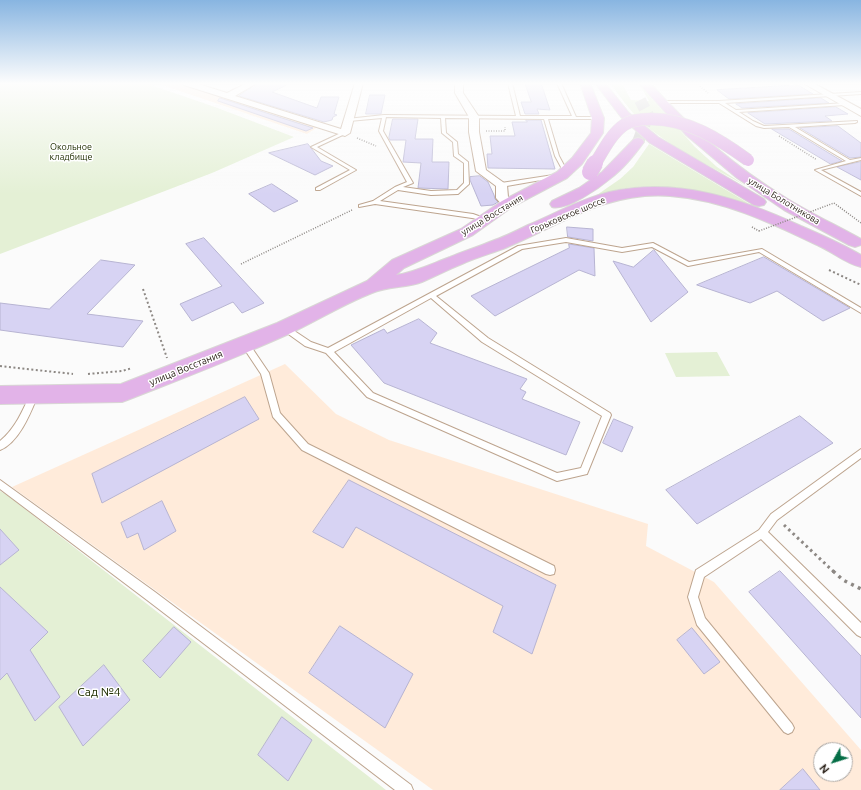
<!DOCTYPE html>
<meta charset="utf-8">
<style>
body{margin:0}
#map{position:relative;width:861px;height:790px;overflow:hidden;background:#fbfbfb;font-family:Ubuntu,sans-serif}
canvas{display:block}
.north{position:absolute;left:813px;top:742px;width:40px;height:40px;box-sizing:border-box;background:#fff;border:1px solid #aaa6a3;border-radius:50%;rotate:231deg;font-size:11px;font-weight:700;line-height:16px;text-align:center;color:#2a2018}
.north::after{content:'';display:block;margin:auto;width:14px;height:18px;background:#056e46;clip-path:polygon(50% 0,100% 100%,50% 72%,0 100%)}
</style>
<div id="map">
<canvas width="861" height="790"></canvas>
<div class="north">N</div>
</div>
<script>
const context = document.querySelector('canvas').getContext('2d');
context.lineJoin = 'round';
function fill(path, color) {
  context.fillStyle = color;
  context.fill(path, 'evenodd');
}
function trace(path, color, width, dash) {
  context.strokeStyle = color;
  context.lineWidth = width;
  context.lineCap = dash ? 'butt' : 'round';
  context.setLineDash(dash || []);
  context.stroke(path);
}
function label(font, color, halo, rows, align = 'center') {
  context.font = font + ' Ubuntu,sans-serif';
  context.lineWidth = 3;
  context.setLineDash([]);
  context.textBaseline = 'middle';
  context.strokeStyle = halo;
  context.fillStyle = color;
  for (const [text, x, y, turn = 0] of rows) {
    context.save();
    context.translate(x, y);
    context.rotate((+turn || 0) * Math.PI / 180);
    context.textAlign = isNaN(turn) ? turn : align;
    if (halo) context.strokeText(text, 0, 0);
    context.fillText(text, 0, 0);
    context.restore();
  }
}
fill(new Path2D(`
 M 156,83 L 192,83 L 321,125 L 307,134 Z
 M 285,364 L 336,414 L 389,440 L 648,524 L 646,546 L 714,582 L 861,750 L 861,790 L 433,790 L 12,487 ZM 821,750 L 845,750 L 845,774 L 821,774 Z`), '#ffebda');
fill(new Path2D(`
 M 0,83 L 145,83 L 215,107 L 294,137 L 212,173 L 0,254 Z
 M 610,83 L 622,83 L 631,100 L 649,101 L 641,87 L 695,147 L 717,167 L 746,186 C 714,168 679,152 650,129 C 634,117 622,99 610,83 Z
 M 649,144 L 753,206 C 710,192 666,181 620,189 C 611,191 602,194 594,197 L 620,179 L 633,167 Z
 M 717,352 L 730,376 L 676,377 L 665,353 Z
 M 0,491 L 7,495 L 386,790 L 0,790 Z`), '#e4f0d5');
const building = new Path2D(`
 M 258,83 L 291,83 L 272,92 L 317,108 L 321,97 L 339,97 L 334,114 L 337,115 L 333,117 L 332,120 L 324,122 L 239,96 Z
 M 525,83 L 541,83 L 550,110 L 537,109 L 539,114 L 525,114 L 521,102 L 531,102 Z
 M 798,85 L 813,94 L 729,99 L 717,90 Z
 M 370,95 L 385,95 L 381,114 L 366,114 Z
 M 220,98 L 313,128 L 306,131 L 218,101 Z
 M 821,98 L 829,103 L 742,108 L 736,104 Z
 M 836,107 L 848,114 L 825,116 L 832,121 L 765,124 L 748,113 Z
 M 393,119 L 418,119 L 415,139 L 433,139 L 432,162 L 449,162 L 448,189 L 418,188 L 421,163 L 403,162 L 406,140 L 390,140 L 389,138 Z
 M 526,120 L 541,120 L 555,169 L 488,168 L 487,154 L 492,154 L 490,136 L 515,136 L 512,122 L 527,122 Z
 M 838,126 L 861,143 L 861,157 L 850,158 L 800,128 Z
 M 772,129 L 789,129 L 842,161 L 831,164 Z
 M 308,144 L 321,161 L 333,166 L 315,175 L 269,153 Z
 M 861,162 L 861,180 L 837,167 Z
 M 480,176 L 488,182 L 494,195 L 495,199 L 498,202 L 493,205 L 481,206 L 470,180 L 470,177 Z
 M 272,184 L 298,201 L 274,212 L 249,194 Z
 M 567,227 L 593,229 L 593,241 L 568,237 Z
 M 204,238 L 264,303 L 242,313 L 233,302 L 192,321 L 180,304 L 222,286 L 186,244 Z
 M 569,244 L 594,248 L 595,276 L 579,270 L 495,316 L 471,296 L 569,248 Z
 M 654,250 L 688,292 L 651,322 L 613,261 L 633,267 Z
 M 764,257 L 835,299 L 850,308 L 823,321 L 777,291 L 750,303 L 697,285 Z
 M 101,260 L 135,265 L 87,314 L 143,321 L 123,347 L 0,330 L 0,303 L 49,309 Z
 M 419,319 L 437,333 L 430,343 L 527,379 L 520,389 L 526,392 L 522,399 L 580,422 L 566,455 L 384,383 L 351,345 L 384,329 L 387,333 Z
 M 245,397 L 259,419 L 102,503 L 92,474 Z
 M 800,416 L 833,443 L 697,524 L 666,490 Z
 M 614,419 L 633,427 L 622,452 L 603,443 Z
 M 349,480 L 556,585 L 532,654 L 493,632 L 503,606 L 356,527 L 343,548 L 313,532 Z
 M 162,501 L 176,531 L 144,550 L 138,533 L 127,538 L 121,523 Z
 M 0,529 L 19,550 L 0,565 Z
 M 780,571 L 861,656 L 861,718 L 749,592 Z
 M 0,587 L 48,632 L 30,650 L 60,697 L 35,721 L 7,673 L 0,680 Z
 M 340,626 L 413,674 L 385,728 L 309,673 Z
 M 174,627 L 191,642 L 160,678 L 143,661 Z
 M 692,628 L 720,662 L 704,674 L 677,640 Z
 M 104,665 L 130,700 L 83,746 L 59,707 Z
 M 282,717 L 312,740 L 288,781 L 258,755 Z
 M 803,769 L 820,790 L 780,790 Z`);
fill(building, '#d7d3f3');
trace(building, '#b7b4d2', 1);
trace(new Path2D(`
 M 638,142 L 648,115 L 640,100`), '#d1cfce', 12, [12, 6]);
const lane = new Path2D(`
 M 508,83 L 512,83 L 520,116 L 572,116 L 557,83 L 561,83 L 576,117 L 598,117 L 600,118 L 598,119 L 548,119 L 559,156 L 566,169 L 564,176 L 501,187 L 498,185 L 501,183 L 560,174 L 562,169 L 555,156 L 544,119 L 445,118 L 446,133 L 457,142 L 458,154 L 468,162 L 469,184 L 458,194 L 431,195 L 398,190 L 380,201 L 473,214 L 487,219 L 487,221 L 472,218 L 375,204 L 359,207 L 359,205 L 373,201 L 395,187 L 407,182 L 379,131 L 382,118 L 349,121 L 347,121 L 347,119 L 384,115 L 516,116 ZM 386,117 L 441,118 L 442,133 L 453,142 L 454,156 L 464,163 L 464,183 L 457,190 L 431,191 L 403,187 L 413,183 L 383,131 Z
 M 861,92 L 861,94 L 725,103 L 736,110 L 846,103 L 845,105 L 739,112 L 753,121 L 764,126 L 857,121 L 857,122 L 855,123 L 795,127 L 850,160 L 861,158 L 861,160 L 821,170 L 861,192 L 861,196 L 815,170 L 846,161 L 789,127 L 764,128 L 756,126 L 719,103 L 660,103 L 658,102 L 660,101 L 719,101 Z
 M 343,132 L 347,133 L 317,147 L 356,170 L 320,190 L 316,190 L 316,188 L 350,170 L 311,147 Z
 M 566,238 L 622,248 L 653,243 L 689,262 L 762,249 L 861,308 L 861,313 L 759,252 L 688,266 L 652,247 L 622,252 L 566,242 L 522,249 L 436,296 L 488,338 L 610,413 L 611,415 L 587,474 L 557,481 L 367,397 L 326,353 L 305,346 L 280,328 L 281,326 L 287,326 L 311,342 L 328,348 L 518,246 ZM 431,298 L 482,342 L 602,416 L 581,468 L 557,473 L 373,393 L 334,352 Z
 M 245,341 L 248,342 L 269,373 L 280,413 L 308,444 L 554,566 L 555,570 L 554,574 L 550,575 L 546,574 L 302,450 L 273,417 L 261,374 L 241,344 Z
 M 34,392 L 37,393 L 38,395 C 31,412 19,443 0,450 L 0,441 C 16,428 22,411 31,393 Z
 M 861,449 L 861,458 L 777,520 L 768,532 L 861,623 L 861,637 L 857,635 L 761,539 L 704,577 L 698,597 L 705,618 L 792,724 L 794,728 L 792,732 L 788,734 L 784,732 L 697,625 L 688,597 L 696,570 L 759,530 L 771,514 Z
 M 0,480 L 155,592 L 411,785 L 413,790 L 395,790 L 147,600 L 0,489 Z`);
const street = new Path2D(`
 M 183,83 L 195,83 L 227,93 L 247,83 L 257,83 L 235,96 L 341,129 L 355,83 L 363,83 L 350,133 L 345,136 L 184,85 Z
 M 455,83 L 463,83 L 463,93 L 479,117 L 479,132 L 486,170 L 507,185 L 508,197 L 513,204 L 511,206 L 503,206 L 496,198 L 496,186 L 476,171 L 469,132 L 469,117 L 455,93 Z
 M 803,83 L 813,83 L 861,109 L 861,116 Z`);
const primary = new Path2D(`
 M 580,83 L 590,83 L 604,118 L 603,133 L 582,164 L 567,178 L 512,207 L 473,235 L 404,268 L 396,275 C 415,272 431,264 450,257 C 464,251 478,247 492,241 C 504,237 516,231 528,225 C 554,214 581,199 609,192 C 676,177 741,198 801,226 C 822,235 842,244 861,255 L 861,267 C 846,264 833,252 819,246 C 771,223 724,200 670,196 C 606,191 559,226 503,249 C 489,254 475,258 462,264 C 449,269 436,276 422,282 C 406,288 388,286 372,293 C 344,304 318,320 291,333 C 238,357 184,378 130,399 L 122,402 L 0,404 L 0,386 L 121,384 L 277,323 L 367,281 L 392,260 L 461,229 L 502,201 L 557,172 L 572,158 L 591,133 L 592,118 Z
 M 595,83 L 605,83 L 629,113 L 658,137 L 764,199 L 766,202 L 764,205 L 759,206 L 754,205 L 650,143 L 621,117 Z
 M 639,83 L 650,83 C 690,128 735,167 786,198 C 810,213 836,225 861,239 L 861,245 L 855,247 L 849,245 L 784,210 L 737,178 L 686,135 Z
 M 638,138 L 642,139 L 644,142 C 636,153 622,170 611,178 C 599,188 567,211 552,207 L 550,204 L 552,201 L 579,188 L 602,172 L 634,139 Z`);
trace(lane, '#bda48e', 2);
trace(street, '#bda48e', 2);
trace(primary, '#d9d7d5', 2);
trace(new Path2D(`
 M 696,83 L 708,93
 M 486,131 L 505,131 L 505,127
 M 779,136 L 817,160
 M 357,138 L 376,146
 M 834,203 L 861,223
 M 752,227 L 759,231
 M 241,264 L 352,210`), '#8d8884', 1.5, [1, 1.5]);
trace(new Path2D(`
 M 829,270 L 861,285
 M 143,289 L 167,358
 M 0,366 L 73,374
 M 88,374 L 122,371 L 132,368`), '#8d8884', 2, [2, 2.5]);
trace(new Path2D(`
 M 784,525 L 834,572`), '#8d8884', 3, [2.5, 3.5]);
trace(new Path2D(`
 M 833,571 L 843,580 L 861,589`), '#8d8884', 3.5, [3, 4.5]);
fill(lane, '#fff');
fill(street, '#fff');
fill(primary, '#e2b3e8');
const primaryBridgeFar1 = new Path2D(`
 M 595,164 C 603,151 611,134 624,125 C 631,120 642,119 651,119 C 688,119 719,139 748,160`);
const primaryBridge = new Path2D(`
 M 590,172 L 595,163`);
trace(primaryBridgeFar1, '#d9d7d5', 13, []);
trace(primaryBridge, '#d9d7d5', 17, []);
trace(new Path2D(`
 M 759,231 L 834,203`), '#8d8884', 1.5, [1, 1.5]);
trace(primaryBridgeFar1, '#e2b3e8', 12);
trace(primaryBridge, '#e2b3e8', 16);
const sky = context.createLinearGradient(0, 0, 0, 194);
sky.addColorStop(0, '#88b5e1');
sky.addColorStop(0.43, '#fdfdfd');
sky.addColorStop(1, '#fdfdfd00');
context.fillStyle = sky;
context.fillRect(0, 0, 861, 194);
label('9px', '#213003', '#fff', [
 ["Окольное",71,147],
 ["кладбище",71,157]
]);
label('9px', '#2a2018', '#fff', [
 ["улица Болотникова",784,201,31],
 ["улица Восстания",492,215,-31],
 ["Горьковское шоссе",568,215,-23]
]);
label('10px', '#2a2018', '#fff', [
 ["улица Восстания",186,368,-22]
]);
label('12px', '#213003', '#fff', [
 ["Сад №4",99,692]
]);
</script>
